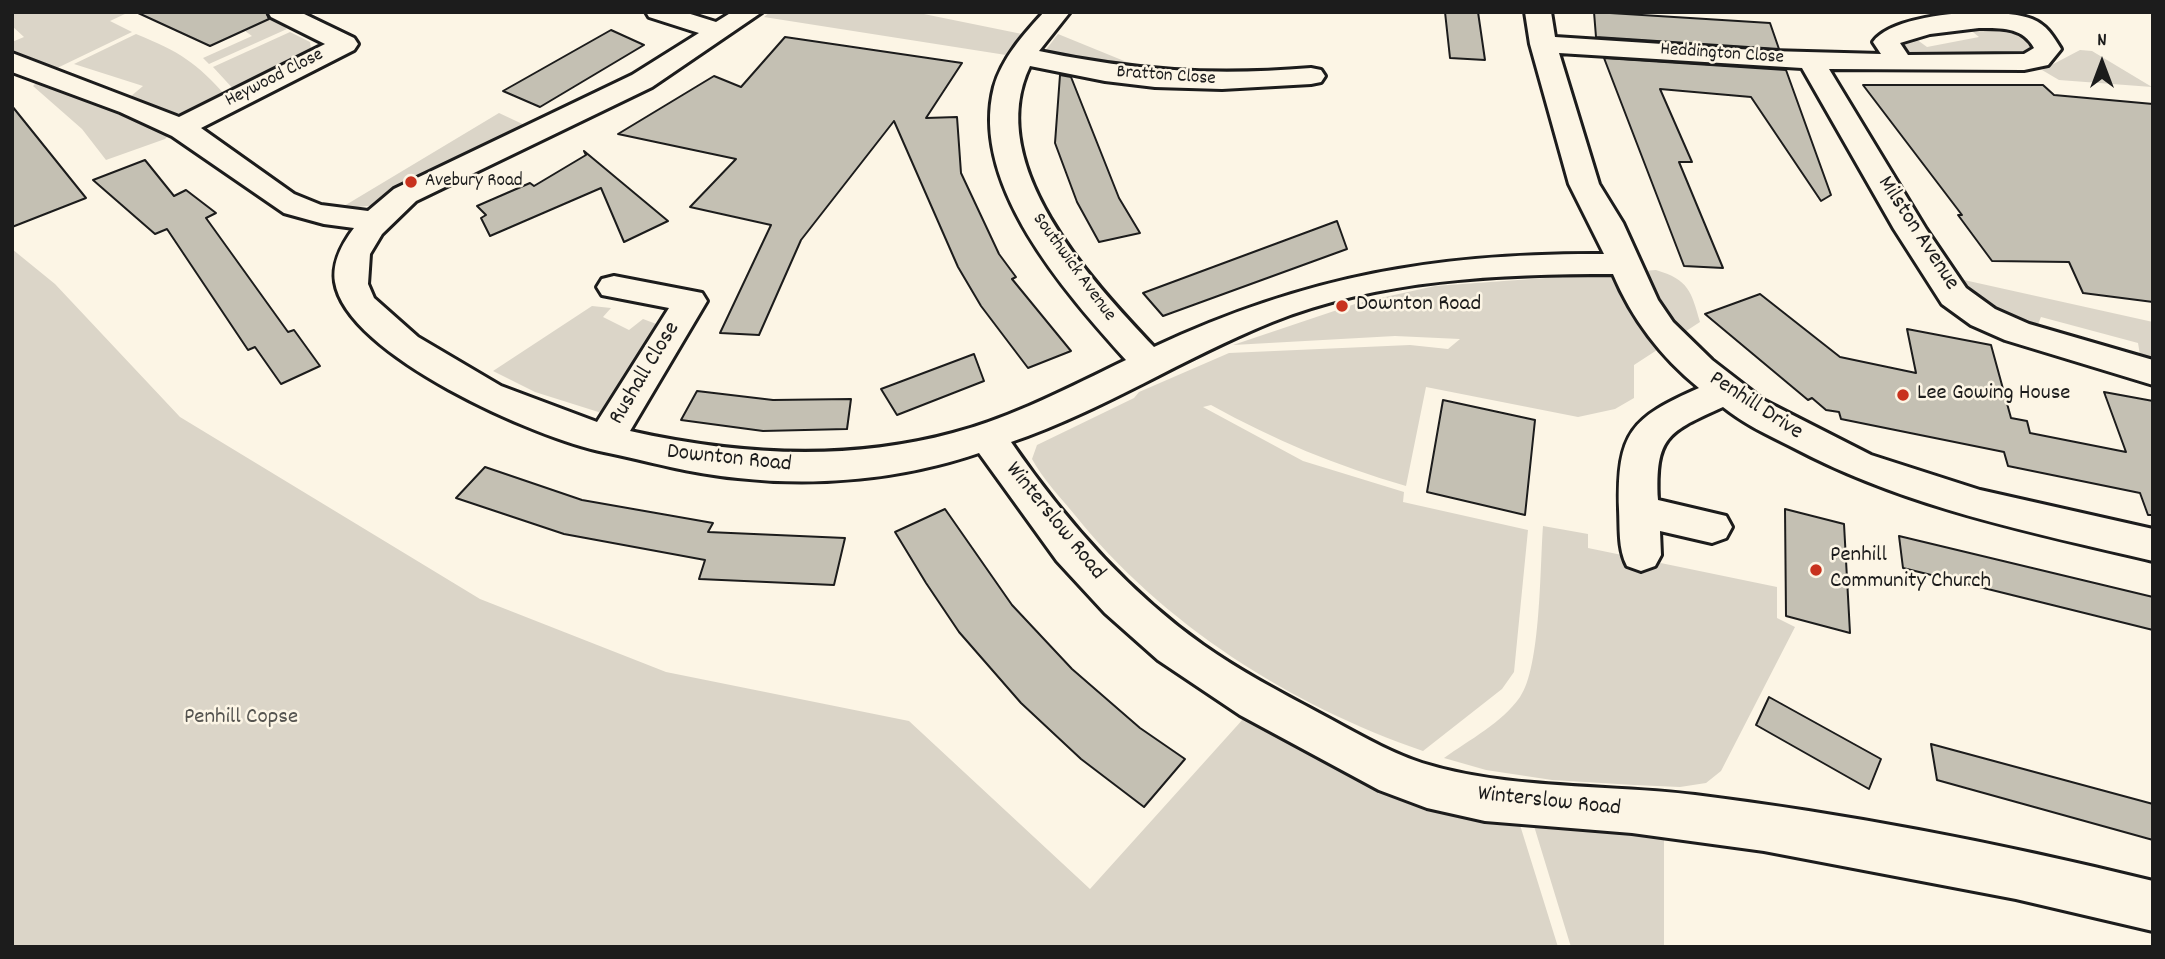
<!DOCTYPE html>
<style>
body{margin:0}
#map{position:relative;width:2165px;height:959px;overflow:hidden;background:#fcf5e5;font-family:Dekko,sans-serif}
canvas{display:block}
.frame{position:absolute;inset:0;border:14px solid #1c1c1c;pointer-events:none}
.north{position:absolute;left:2067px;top:28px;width:70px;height:70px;-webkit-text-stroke:5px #fcf5e5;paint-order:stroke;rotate:0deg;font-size:19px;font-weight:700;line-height:28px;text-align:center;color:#1c1c1c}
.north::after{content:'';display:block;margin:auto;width:24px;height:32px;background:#1c1c1c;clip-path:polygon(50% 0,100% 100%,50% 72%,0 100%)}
</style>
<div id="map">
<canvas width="2165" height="959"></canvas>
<div class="frame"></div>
<div class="north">N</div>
</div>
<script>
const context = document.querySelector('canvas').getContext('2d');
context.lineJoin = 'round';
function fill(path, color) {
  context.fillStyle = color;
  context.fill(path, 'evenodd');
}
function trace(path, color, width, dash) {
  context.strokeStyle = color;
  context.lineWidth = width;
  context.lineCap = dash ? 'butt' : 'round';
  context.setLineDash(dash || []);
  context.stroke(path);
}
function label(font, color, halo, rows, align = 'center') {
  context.font = font + ' Dekko,sans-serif';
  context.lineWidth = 5;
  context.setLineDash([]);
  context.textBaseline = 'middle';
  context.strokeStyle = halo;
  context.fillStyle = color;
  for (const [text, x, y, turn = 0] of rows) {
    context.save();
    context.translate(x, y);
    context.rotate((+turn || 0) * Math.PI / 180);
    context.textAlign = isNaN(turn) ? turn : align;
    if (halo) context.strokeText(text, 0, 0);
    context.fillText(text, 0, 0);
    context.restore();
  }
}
fill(new Path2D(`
 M 12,12 L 124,12 L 127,13 L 110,21 L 132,32 L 53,70 L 12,50 L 12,42 L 24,37 L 12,26 Z
 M 770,12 L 914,12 L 1022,34 L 1006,55 L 764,17 Z
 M 272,17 L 287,29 L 209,64 L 203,58 L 252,36 L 245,31 Z
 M 2012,24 L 2038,46 L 2031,55 L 1910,55 L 1897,42 L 1916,39 L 1927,47 L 1979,37 L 1968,28 Z
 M 290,32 L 310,42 L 311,50 L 305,56 L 237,93 L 213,67 Z
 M 136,34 C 180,52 196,62 227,97 C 179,119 179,118 130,97 L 143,86 L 74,64 Z
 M 1058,34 L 1134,65 L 1132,72 L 1045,51 Z
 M 2080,50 L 2092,51 L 2152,87 L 2059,80 L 2042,70 Z
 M 36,83 L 125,113 L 169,135 L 165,139 L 106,160 L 82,129 L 33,86 Z
 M 499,113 L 531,128 L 378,205 L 339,209 Z
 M 12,249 L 55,284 L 180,417 L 480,599 L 666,672 L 909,721 L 1090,889 L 1244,718 L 1379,788 L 1439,810 L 1520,825 L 1558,947 L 12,947 Z
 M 1656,270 C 1689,280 1691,291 1700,322 L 1634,365 L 1634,398 L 1615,409 L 1578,417 L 1426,387 L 1406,486 C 1337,466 1274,440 1211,405 L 1203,407 L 1303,461 L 1404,492 L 1403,502 L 1528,530 L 1514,672 L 1502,689 L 1423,751 C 1290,705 1163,625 1074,514 C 1060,497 1043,479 1032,459 L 1037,445 L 1134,398 L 1139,392 L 1229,353 L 1410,345 L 1448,349 L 1460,339 L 1395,336 L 1233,345 L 1358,303 L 1435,286 Z
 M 1964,280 L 2153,322 L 2153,365 L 2141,361 L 2138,343 L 2041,317 L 2036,329 L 2000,316 L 1955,281 Z
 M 592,306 L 611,308 L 603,317 L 629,330 L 643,319 L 659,325 L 608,415 L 535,392 L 493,371 Z
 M 1543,526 L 1588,534 L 1588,548 L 1777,587 L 1777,618 L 1795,627 L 1721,771 L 1706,783 L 1680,787 L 1634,785 L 1552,780 L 1486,770 L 1444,758 C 1469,740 1502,723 1520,697 C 1541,668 1540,565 1543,526 Z
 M 1534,826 L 1664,833 L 1664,947 L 1571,947 Z`), '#dbd5c8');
const building = new Path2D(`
 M 136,12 L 266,12 L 269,19 L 210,46 Z
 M 1445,12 L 1478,12 L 1485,60 L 1450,58 Z
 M 1594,12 L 1770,23 L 1779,49 L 1596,37 Z
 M 611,30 L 644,45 L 540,107 L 503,91 Z
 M 785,37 L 962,63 L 926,118 L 957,117 L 961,173 L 999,254 L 1016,277 L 1012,279 L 1071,351 L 1028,368 L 981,306 L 958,267 L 894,121 L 801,240 L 759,335 L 720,333 L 771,225 L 690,207 L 736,159 L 618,134 L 714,76 L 741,87 Z
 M 1604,58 L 1786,70 L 1831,195 L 1821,201 L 1751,97 L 1660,89 L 1692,162 L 1679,162 L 1723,268 L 1684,266 Z
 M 1060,75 L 1071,77 L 1119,198 L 1140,233 L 1099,242 L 1077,202 L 1055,143 Z
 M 1863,85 L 2043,85 L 2054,95 L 2153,104 L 2153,302 L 2083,293 L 2069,262 L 1992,261 L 1958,215 L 1962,215 Z
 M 12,106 L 86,198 L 12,227 Z
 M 584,151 L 668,221 L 624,242 L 601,188 L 490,236 L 481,218 L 486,215 L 477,206 L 530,183 L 534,186 L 586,155 Z
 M 145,160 L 174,196 L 186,190 L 216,213 L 206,218 L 288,332 L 294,330 L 320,366 L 281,384 L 255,347 L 248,350 L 167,229 L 155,234 L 93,180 Z
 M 1337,221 L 1347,249 L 1163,316 L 1143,293 Z
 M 1760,294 L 1840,357 L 1916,373 L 1907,329 L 1991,345 L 2011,418 L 2027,421 L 2030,433 L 2126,452 L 2104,392 L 2153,401 L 2153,515 L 2148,515 L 2140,493 L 2008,466 L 2004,452 L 1841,419 L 1839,412 L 1826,410 L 1812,398 L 1808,400 L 1705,314 Z
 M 974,354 L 984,381 L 897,415 L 881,389 Z
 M 697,391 L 773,400 L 851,399 L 847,429 L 763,431 L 681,420 Z
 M 1443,400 L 1535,420 L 1525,515 L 1427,492 Z
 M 485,467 L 582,500 L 713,523 L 708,532 L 845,538 L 834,585 L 699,579 L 705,560 L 564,534 L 456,498 Z
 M 945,509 L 1012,605 L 1072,669 L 1140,728 L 1185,759 L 1144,807 L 1081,759 L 1021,703 L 959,632 L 926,583 L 895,532 Z
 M 1785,509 L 1844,524 L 1850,633 L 1786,616 Z
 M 1899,536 L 2153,597 L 2153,630 L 1903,568 Z
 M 1769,697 L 1881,759 L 1869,789 L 1756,725 Z
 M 1931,744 L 2153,804 L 2153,840 L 1937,780 Z`);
fill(building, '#c4c0b3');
trace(building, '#1c1c1c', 2);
const minor = new Path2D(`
 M 268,12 L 300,12 L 354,38 L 358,44 L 354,50 L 201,128 L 294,194 L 321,205 L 368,211 L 394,189 L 632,75 L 699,33 L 649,17 L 646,12 L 684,12 L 716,22 L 732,12 L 762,12 L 652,87 L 416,201 L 382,234 L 370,254 L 368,284 L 374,298 L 418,337 L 501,386 L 597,422 L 669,308 L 602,295 L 597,287 L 602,279 L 614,276 L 702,293 L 707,301 L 630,431 C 737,455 846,462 953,433 C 1013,417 1070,387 1126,360 C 1066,293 969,185 994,87 C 1002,58 1024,34 1044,12 L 1070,12 L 1039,51 C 1135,71 1213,76 1311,68 L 1321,70 L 1325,76 L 1321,82 L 1311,84 L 1222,89 L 1155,87 L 1105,81 L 1030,66 C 982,165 1092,281 1154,347 C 1306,276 1437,253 1604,254 L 1569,184 L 1530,44 L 1525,12 L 1551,12 L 1555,37 L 1770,51 L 1881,54 L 1873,42 C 1894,12 1999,6 2032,19 C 2047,25 2053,36 2061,49 L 2048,65 L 2024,70 L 1829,69 L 1926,229 L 1966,288 L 1995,309 L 2029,324 L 2153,360 L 2153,385 L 2005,340 L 1971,325 L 1942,304 L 1894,229 L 1802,68 L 1559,53 L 1599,184 L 1623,223 L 1658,300 L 1673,322 L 1712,360 L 1765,401 L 1871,455 L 1980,490 L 2153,529 L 2153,561 C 2029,532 1905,507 1792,447 C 1768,435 1744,424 1723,407 C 1668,432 1655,436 1658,500 L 1726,516 L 1732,527 L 1726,538 L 1712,543 L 1660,531 L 1661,555 L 1655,566 L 1641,571 L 1627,566 C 1618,549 1620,528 1619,509 C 1617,432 1631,418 1699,388 C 1661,357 1632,319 1613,274 C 1498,274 1380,279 1272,322 C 1183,358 1102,411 1011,442 C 1064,519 1127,591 1203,645 C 1240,671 1280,692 1319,713 C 1353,731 1386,751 1422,763 C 1509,790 1605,784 1695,795 C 1848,814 2003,844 2153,881 L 2153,931 L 2016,899 L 1764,851 L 1632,833 L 1485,821 L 1427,808 L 1379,790 L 1240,715 L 1158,660 L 1105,613 L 1057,561 L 979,453 C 903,479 818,487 738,478 C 692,474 648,461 604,452 C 538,439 346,355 335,282 C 332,262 342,244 354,228 L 324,224 L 284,213 L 172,136 L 120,112 L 12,72 L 12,53 L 179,117 L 325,44 L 271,17 ZM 1979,28 C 2001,28 2023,27 2034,48 L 2024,54 L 1908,55 L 1900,43 L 1930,34 Z`);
trace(minor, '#1c1c1c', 6);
fill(minor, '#fcf5e5');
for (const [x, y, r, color] of [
 [411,182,7,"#c8321e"],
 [1342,306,7,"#c8321e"],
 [1903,395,7,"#c8321e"],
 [1816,570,7,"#c8321e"]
]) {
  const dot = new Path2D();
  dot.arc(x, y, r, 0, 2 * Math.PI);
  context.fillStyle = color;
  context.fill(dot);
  trace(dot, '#fcf5e5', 2.5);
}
label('19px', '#1c1c1c', '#fcf5e5', [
 ["Heddington Close",1722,55,4],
 ["Bratton Close",1166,77,4],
 ["Heywood Close",275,79,-27],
 ["Southwick Avenue",1073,268,54]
]);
label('19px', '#1c1c1c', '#fcf5e5', [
 ["Avebury Road",425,182]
], 'left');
label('23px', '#1c1c1c', '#fcf5e5', [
 ["Milston Avenue",1917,234,57],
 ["Rushall Close",646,374,-59],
 ["Penhill Drive",1755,407,33],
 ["Downton Road",729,460,6],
 ["Winterslow Road",1054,522,51],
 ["Winterslow Road",1549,803,6]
]);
label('23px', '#1c1c1c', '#fcf5e5', [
 ["Downton Road",1356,306],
 ["Lee Gowing House",1917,395],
 ["Penhill",1830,557],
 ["Community Church",1830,583]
], 'left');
label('23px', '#555450', '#fcf5e5', [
 ["Penhill Copse",241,719]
]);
</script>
